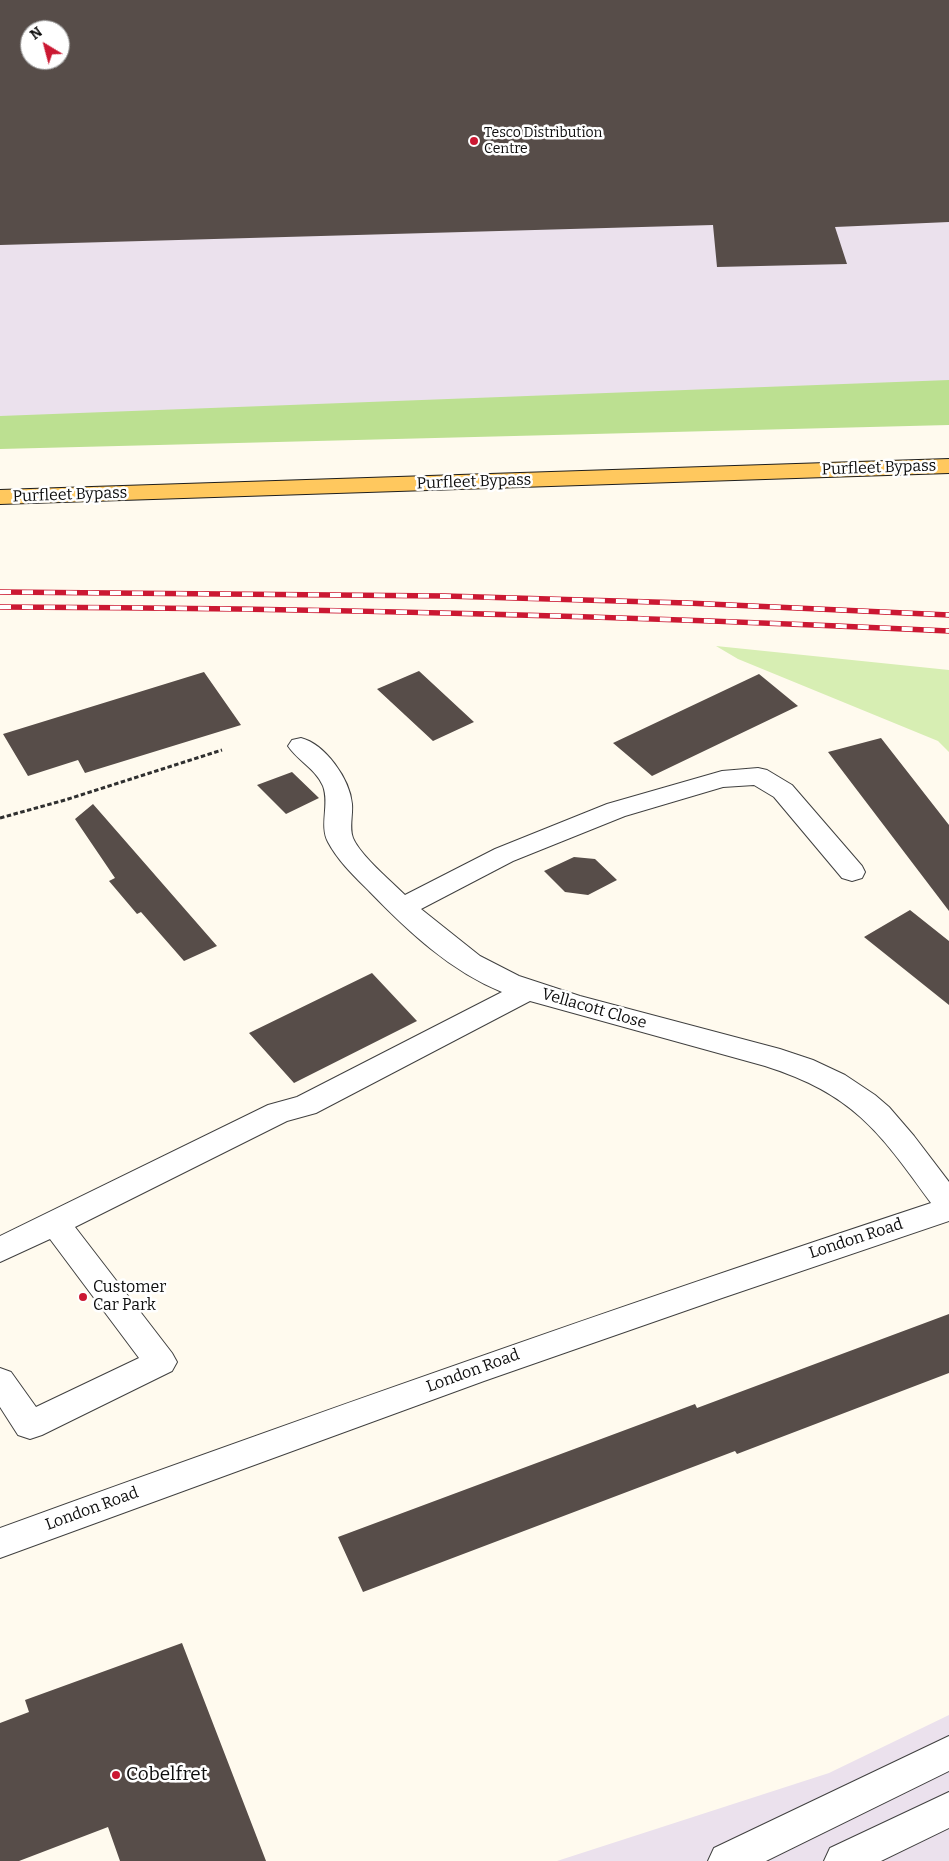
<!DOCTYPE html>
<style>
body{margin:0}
#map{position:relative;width:949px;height:1861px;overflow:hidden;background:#fffaee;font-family:Bitter,serif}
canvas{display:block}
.north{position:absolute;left:20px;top:20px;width:50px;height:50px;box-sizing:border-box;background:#fff;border:1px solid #9e9e9e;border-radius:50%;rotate:323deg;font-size:14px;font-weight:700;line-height:20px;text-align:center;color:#0d0d0d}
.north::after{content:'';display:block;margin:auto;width:18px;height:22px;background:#cb1832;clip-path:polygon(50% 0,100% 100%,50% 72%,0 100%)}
</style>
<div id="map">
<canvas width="949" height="1861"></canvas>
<div class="north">N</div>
</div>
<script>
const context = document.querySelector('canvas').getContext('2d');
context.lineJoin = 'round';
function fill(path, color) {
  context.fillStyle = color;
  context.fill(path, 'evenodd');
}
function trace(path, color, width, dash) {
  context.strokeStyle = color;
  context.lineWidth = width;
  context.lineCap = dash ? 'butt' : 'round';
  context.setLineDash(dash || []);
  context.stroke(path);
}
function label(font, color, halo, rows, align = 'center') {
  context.font = font + ' Bitter,serif';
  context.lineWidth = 5;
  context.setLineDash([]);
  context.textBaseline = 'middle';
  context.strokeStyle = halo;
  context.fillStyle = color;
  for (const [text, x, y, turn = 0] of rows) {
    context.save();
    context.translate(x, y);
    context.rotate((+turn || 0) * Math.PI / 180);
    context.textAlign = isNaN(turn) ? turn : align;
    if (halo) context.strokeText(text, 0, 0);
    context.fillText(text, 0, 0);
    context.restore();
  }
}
fill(new Path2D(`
 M 0,0 L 949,0 L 949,398 L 0,428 ZM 30,30 L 60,30 L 60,60 L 30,60 Z
 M 949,1715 L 949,1861 L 557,1861 L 829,1773 Z`), '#ebe1ed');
fill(new Path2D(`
 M 716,646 L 949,670 L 949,752 L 938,741 L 738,659 Z`), '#d7eeb3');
fill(new Path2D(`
 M 949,380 L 949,425 L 0,449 L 0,416 Z`), '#bce091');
fill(new Path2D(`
 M 0,0 L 949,0 L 949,222 L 835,227 L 847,264 L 717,267 L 713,225 L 0,245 ZM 30,30 L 60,30 L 60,60 L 30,60 Z
 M 419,671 L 474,722 L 433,741 L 377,689 Z
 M 204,672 L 241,725 L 85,773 L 78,760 L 28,776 L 3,734 Z
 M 759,674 L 798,706 L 652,776 L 613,743 Z
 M 881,738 L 949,825 L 949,911 L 828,752 Z
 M 292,772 L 319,798 L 286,814 L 257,785 Z
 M 93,804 L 217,946 L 184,961 L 141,912 L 137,914 L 109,881 L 115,878 L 75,819 Z
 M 574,857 L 595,859 L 617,880 L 588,895 L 565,892 L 544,871 Z
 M 910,910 L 949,941 L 949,1005 L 864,937 Z
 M 372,973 L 417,1021 L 294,1083 L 249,1033 Z
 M 949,1314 L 949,1373 L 737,1454 L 735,1451 L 363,1592 L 338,1537 L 695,1404 L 697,1408 Z
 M 182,1643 L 266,1861 L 120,1861 L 108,1827 L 19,1861 L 0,1861 L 0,1723 L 29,1712 L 25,1700 Z`), '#574d49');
const minor = new Path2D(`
 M 301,738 C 325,744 350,779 352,804 C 353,815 349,828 353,838 C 360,855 391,881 405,895 L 495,849 L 607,804 L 722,771 L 758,768 L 767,770 L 792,785 L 862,866 L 865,872 L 862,878 L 852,881 L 842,878 L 774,797 L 754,785 L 723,787 L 625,816 L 513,861 L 421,909 L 480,956 L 519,976 L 580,996 L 780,1049 L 813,1060 L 845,1075 L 875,1095 L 889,1107 L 914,1136 L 949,1182 L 949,1221 L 722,1298 L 484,1381 L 0,1558 L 0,1528 C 309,1416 618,1306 931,1203 C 879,1131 853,1094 765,1066 L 530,1001 L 316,1113 L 287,1121 L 75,1227 L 172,1353 L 177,1362 L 172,1371 L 42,1435 L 30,1439 L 18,1435 L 0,1407 L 0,1368 L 11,1372 L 36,1407 L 139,1358 L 50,1239 L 0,1262 L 0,1236 L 268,1105 L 297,1097 L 502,992 C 450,971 408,931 370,892 C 355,877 338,861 328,842 C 319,825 330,804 323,786 C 316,769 298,761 288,746 L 292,740 Z
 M 949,1736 L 949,1771 L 766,1861 L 708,1861 L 714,1848 Z
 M 949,1792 L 949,1828 L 881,1861 L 824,1861 L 830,1848 Z`);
const major = new Path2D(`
 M 949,459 L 949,473 L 0,504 L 0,490 Z`);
trace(minor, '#404040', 2);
trace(major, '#1e1e1e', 2);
trace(new Path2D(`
 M 0,818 L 65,800 L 222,750`), '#2f2f2f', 3, [4.5, 2.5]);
fill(minor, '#fff');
fill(major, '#ffc85e');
const rail = new Path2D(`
 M 0,592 L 445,596 L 687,603 L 949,615
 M 0,607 C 317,608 633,616 949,631`);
trace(rail, '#cb1832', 5.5);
trace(rail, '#fff', 4, [11]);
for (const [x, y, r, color] of [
 [474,141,5,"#cb1832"],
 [83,1297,5,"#cb1832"],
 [116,1775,5,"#cb1832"]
]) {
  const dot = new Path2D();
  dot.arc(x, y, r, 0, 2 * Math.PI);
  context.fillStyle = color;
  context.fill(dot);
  trace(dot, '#fff', 2);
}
label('14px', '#0d0d0d', '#fff', [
 ["Tesco Distribution",484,133],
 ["Centre",484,149]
], 'left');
label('16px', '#0d0d0d', '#fff', [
 ["Purfleet Bypass",879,468,-2],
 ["Purfleet Bypass",474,482,-2],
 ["Purfleet Bypass",70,495,-2],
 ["Vellacott Close",594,1009,16],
 ["London Road",856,1239,-18],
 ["London Road",473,1371,-20],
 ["London Road",92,1509,-20]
]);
label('16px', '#0d0d0d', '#fff', [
 ["Customer",93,1288],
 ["Car Park",93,1306]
], 'left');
label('19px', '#0d0d0d', '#fff', [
 ["Cobelfret",126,1775]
], 'left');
</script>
